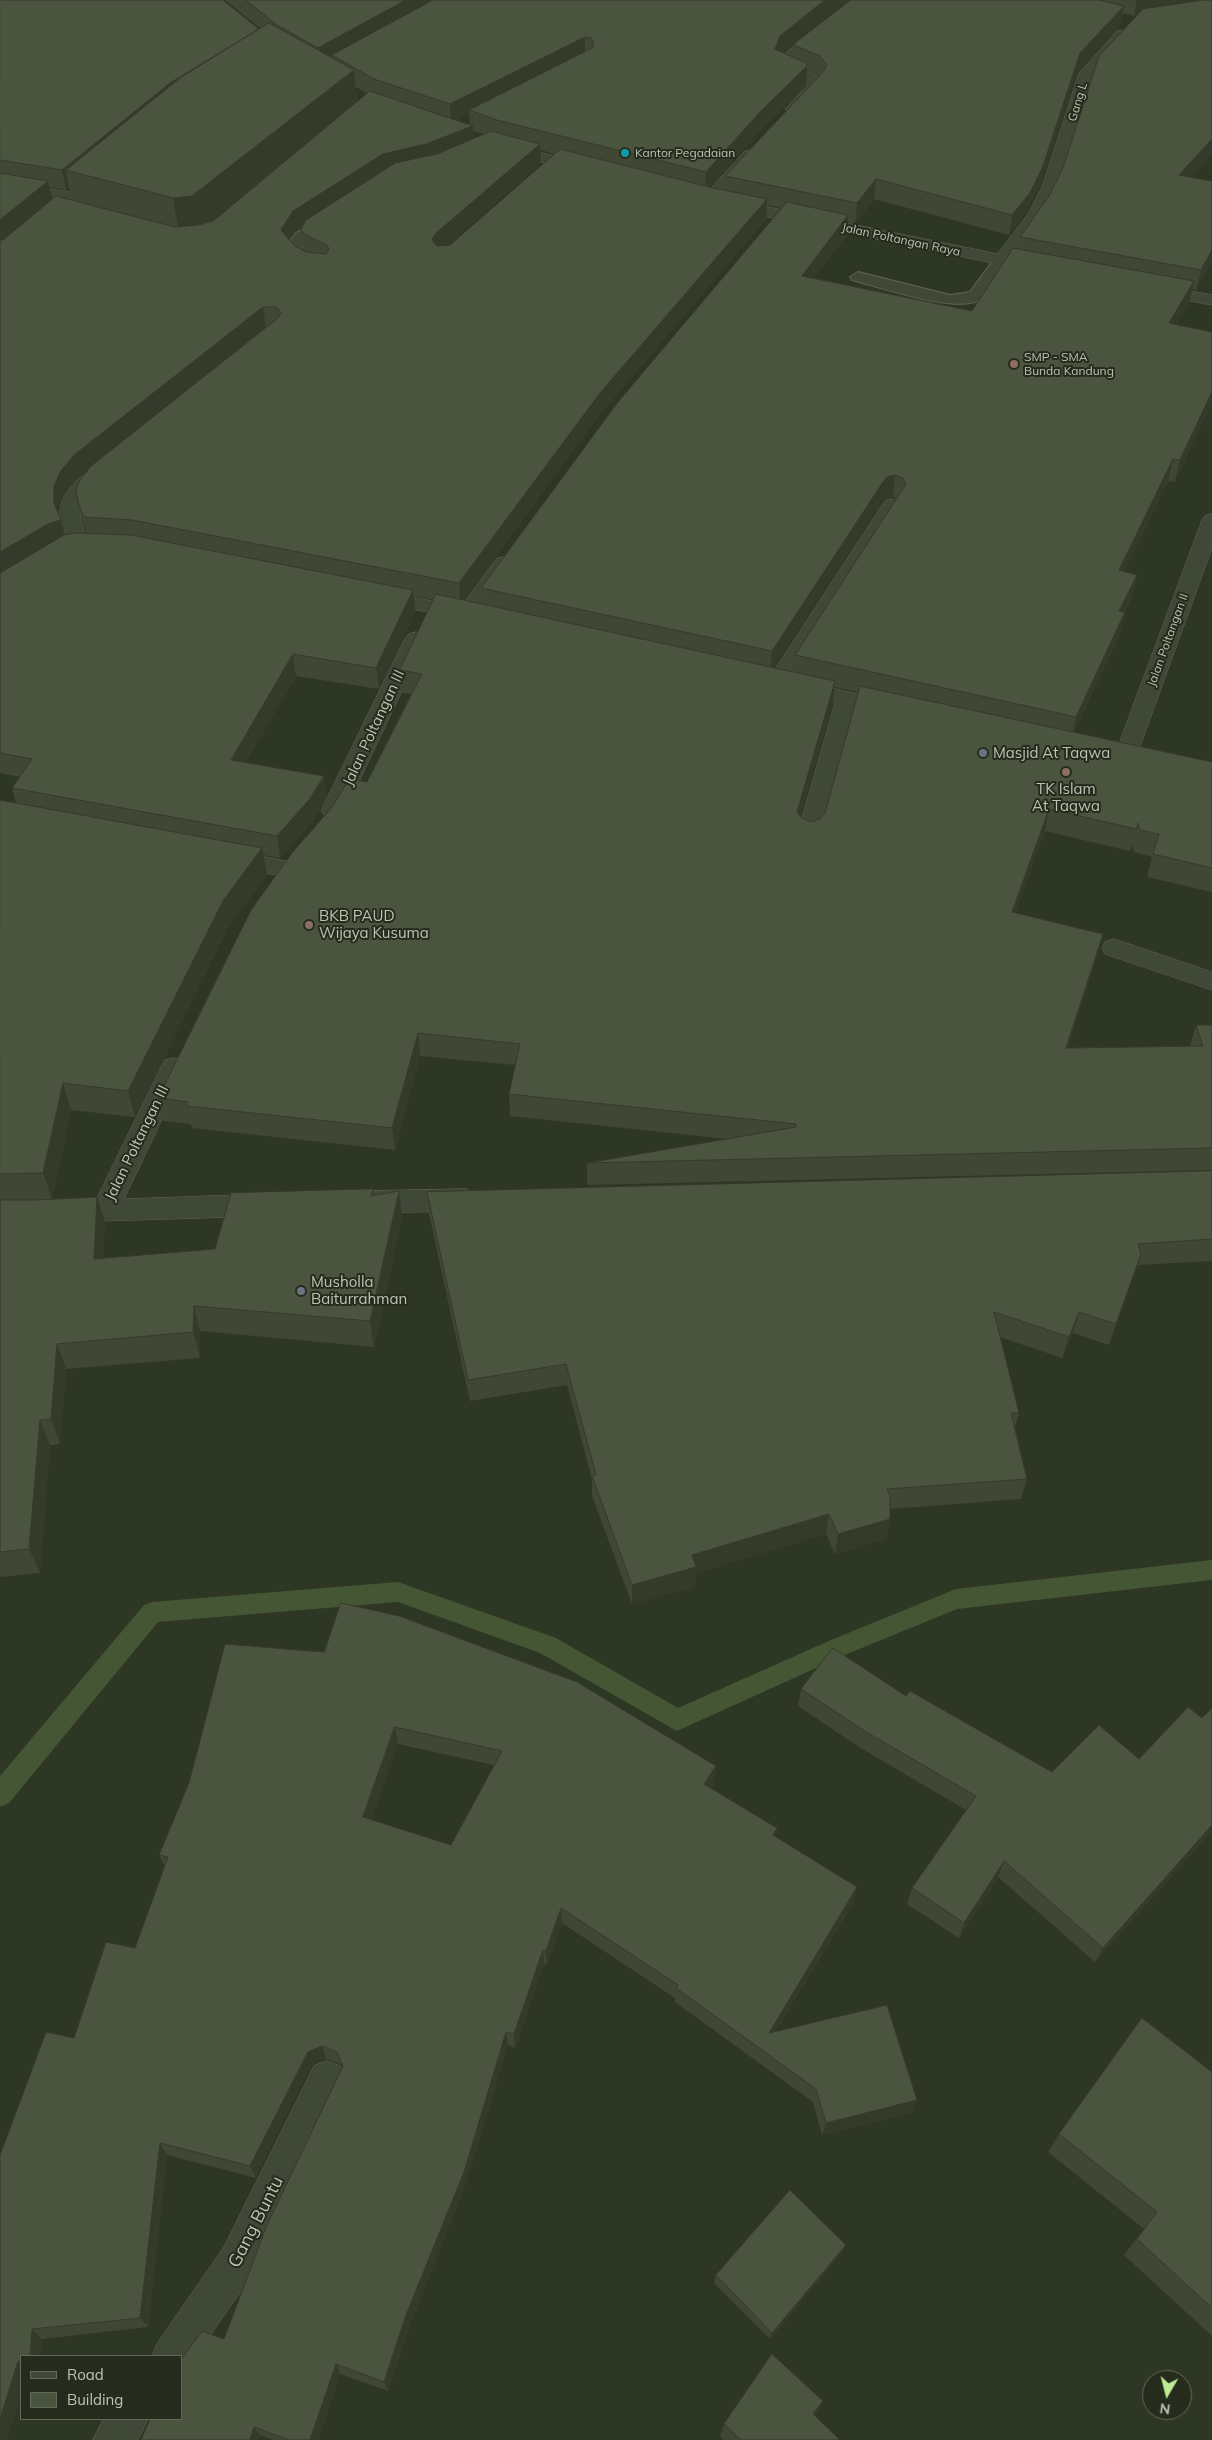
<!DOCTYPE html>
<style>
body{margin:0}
#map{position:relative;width:1212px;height:2440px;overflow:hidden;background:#2e3724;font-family:Mulish,sans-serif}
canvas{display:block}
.legend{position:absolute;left:20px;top:2355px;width:162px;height:65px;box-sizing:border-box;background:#252c1d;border:1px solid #616959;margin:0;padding:6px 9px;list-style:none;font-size:15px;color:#bbc4b2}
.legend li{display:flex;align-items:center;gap:10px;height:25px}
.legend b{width:25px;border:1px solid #616959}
.north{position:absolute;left:1142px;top:2370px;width:50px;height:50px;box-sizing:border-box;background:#252c1d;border:1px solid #616959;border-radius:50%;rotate:188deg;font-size:14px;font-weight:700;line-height:20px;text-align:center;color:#bbc4b2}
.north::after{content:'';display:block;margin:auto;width:18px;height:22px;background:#bceb91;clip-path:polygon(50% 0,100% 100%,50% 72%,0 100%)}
</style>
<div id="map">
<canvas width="1212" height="2440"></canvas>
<ul class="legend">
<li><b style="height:6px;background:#404837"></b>Road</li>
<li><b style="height:14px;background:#4a543e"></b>Building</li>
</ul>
<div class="north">N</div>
</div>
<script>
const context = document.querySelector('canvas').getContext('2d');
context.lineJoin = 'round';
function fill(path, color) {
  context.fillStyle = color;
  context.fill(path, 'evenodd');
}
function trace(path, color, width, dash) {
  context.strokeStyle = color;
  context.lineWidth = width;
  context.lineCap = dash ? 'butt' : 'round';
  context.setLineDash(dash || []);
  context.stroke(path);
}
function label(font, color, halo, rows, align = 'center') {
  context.font = font + ' Mulish,sans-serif';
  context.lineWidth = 4;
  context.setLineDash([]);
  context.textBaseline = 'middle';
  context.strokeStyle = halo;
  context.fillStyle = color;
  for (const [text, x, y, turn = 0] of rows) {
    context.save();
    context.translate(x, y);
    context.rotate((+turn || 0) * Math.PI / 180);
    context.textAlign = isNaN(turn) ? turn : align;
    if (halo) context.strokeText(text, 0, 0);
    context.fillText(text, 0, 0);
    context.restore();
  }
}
fill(new Path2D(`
 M 1212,1560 L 1212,1580 L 957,1609 L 847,1654 L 677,1731 L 540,1653 L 398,1602 L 158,1622 L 9,1803 L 0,1807 L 0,1776 L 144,1605 L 152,1602 L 398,1582 L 556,1638 L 678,1708 L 831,1640 L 956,1589 Z`), '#455635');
const service = new Path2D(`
 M 330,213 L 335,215 L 338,218 L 335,221 L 307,239 L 301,249 C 306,258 317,259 323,267 L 321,270 C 305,274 293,261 285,249 L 296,233 Z
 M 1001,256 L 1007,258 L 1009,261 L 1007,264 C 1000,272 987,294 981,299 C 960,315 879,287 852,280 L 850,277 L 858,272 L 950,295 L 970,292 L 995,258 Z`);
const minor = new Path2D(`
 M 854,0 L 871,0 L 792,61 L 791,65 L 816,75 L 824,83 L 817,94 L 798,112 L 788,112 L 785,109 L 788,106 L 808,84 L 778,70 L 775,67 L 778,59 L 835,12 Z
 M 1122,30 L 1129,34 L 1094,74 L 1058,187 L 1044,215 L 1007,265 L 995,265 L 992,261 L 1028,214 L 1042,187 L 1079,73 L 1117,31 Z
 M 750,150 L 758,155 L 756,158 L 715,203 L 703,203 L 701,200 L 703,197 L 744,152 Z
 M 0,180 L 70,192 L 76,194 L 78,197 L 76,200 L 70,202 L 0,190 Z
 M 104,462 L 111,464 L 114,468 C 109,475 102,479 96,484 C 72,505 79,520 91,546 L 88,550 L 81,552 L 74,550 C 54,522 54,500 81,477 C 88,471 95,465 104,462 Z
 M 892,499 L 899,501 L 902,505 L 788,683 L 796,680 L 893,702 L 901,704 L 904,709 L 901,714 L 893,716 L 856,707 L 821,835 L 817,840 L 809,843 L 801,840 L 797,835 L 835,703 L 788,692 L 785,687 L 777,690 L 769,688 L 766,683 L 882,505 L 885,501 Z
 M 1212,514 L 1212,548 L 1135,760 L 1132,765 L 1124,767 L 1116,765 L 1113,760 L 1202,520 L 1205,516 Z
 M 503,557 L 510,559 L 513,563 L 473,618 L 466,620 L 378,602 L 371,600 L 368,596 L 371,592 L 378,590 L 461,607 L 496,559 Z
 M 416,632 L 423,634 L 427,638 L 345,811 L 341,816 L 333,819 L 325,816 L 321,811 L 405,638 L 409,634 Z
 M 229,850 L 286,861 L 294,863 L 298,869 L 294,875 L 286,877 L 221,864 L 217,858 L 221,852 Z
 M 1114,939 L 1212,972 L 1212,990 L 1105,954 L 1102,948 L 1105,942 Z
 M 174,1058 L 183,1060 L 187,1067 L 124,1199 L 266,1194 L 276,1198 L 280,1205 L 276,1212 L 266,1216 L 0,1224 L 0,1202 L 96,1200 L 161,1067 L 165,1060 Z
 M 466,1189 L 476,1193 L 480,1200 L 476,1207 L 466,1211 L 364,1213 L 354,1209 L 350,1202 L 354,1195 L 364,1191 Z
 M 327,2061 L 340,2066 L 345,2079 L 340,2092 L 252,2275 L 186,2370 L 181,2372 L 181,2356 L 152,2356 L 158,2342 L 224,2247 L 314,2066 Z
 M 104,2419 L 148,2419 L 138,2440 L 93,2440 Z`);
const tertiary = new Path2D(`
 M 506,143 L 591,166 L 593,169 L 591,172 L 585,174 L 500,151 L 498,148 Z
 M 729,199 L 1042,263 L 1048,264 L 1051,268 L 1048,272 L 1042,273 L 723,208 L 721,204 L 723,200 Z
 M 1153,284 L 1212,295 L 1212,305 L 1147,293 L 1144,289 L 1147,285 Z`);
trace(service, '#5e6555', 2);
trace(minor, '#5e6555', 1);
trace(tertiary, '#5e6555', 1);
fill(service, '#404837');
fill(minor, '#404837');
fill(tertiary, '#404837');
fill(new Path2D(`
 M 0,0 L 259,29 L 260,28 L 225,0 L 850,0 L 834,11 L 782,52 L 794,58 L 794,45 L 851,0 L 1212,0 L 1212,154 L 1191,177 L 1212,262 L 1196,290 L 1192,289 L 1189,303 L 1176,325 L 1212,332 L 1175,482 L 1168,481 L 1124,572 L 1137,575 L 1132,597 L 1125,612 L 1120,634 L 1074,732 L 1212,762 L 1212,892 L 1147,877 L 1152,857 L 1134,852 L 1132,845 L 1130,851 L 1045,831 L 1015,913 L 1103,934 L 1097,956 L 1068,1048 L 1190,1046 L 1196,1025 L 1212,1025 L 1212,1170 L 587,1185 L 587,1163 L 728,1139 L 510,1116 L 509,1094 L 515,1065 L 420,1056 L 395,1150 L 192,1128 L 191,1124 L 163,1121 L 158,1098 L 367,782 L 411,694 L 402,693 L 400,670 L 434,600 L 414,596 L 415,611 L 379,689 L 296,676 L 246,762 L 327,797 L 312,822 L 280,858 L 263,855 L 267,875 L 228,928 L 135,1117 L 71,1110 L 52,1199 L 97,1197 L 105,1223 L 103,1258 L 215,1249 L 373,1189 L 374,1195 L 402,1217 L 374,1347 L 200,1331 L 200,1358 L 66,1369 L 60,1444 L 50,1445 L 40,1573 L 0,1577 L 0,800 L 16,803 L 12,788 L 20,777 L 0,773 ZM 1123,13 L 1134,16 L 1137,16 L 1063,168 L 1049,196 L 1020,237 L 1018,250 L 972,311 L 814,278 L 846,236 L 848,222 L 855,224 L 874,199 L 1009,235 L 1026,213 L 1040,186 L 1077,72 L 1120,25 ZM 807,70 L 818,75 L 819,76 L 725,176 L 724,190 L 710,187 L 759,132 L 806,86 ZM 356,87 L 367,94 L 357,102 ZM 469,114 L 470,124 L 457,120 ZM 473,131 L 483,134 L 473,139 ZM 541,150 L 554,154 L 450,245 L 448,245 L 541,163 ZM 278,167 L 213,221 L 209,222 ZM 50,187 L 66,190 L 69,188 L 72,200 L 52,199 ZM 767,205 L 782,208 L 481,588 L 482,603 L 464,600 L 600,414 L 766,219 ZM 302,227 L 301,229 L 303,249 L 305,251 L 294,245 L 290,240 L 295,231 ZM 89,468 L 78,502 L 83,523 L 87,533 L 65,535 L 59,514 L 58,508 L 65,493 L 79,477 ZM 893,497 L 897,499 L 795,655 L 794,672 L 774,667 L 880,504 L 884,499 ZM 834,687 L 858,692 L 825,813 L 820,819 L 811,822 L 802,818 L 800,816 L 833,703 Z
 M 1212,1171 L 1212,1261 L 1137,1265 L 1109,1345 L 1073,1333 L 1062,1358 L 1000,1337 L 1019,1413 L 1015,1427 L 1027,1479 L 1021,1499 L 890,1509 L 890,1519 L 886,1539 L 835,1554 L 826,1534 L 696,1573 L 695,1587 L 632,1604 L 592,1496 L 592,1479 L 567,1385 L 470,1401 L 429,1214 L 427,1192 Z
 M 225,1644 L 716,1766 L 714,1782 L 711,1788 L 777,1828 L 776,1836 L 854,1902 L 775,2032 L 917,2100 L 912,2113 L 822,2135 L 813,2102 L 675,2002 L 675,1998 L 562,1923 L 547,1965 L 544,1964 L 515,2048 L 508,2045 L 466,2183 L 410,2325 L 388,2391 L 340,2374 L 318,2440 L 273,2440 L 260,2435 L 259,2440 L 141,2440 L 224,2339 L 342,2067 L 342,2065 L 326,2059 L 312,2065 L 256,2178 L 167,2155 L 148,2327 L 42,2339 L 21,2356 L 21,2394 L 7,2440 L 0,2440 L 74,2038 L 135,1948 L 165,1867 L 159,1855 L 189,1783 ZM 398,1744 L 494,1765 L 451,1845 L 371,1820 Z
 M 801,1689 L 906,1696 L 1052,1772 L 1212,1831 L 1095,1962 L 998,1877 L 959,1938 L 907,1904 L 912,1888 L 966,1810 L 859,1747 L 798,1706 Z
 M 1212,2072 L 1212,2336 L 1124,2255 L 1144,2229 L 1048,2152 L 1059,2134 Z
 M 843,2252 L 770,2339 L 714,2283 L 716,2275 Z
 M 817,2414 L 815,2416 L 840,2440 L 724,2440 L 720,2437 L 724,2424 Z`), '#404835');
fill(new Path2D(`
 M 406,0 L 442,0 L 332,55 L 333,60 L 320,67 L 318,48 Z
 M 825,0 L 850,0 L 834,11 L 779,55 L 775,49 L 780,36 Z
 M 1137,0 L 1212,0 L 1212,5 L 1134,16 Z
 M 1124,6 L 1120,25 L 1077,72 L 1040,186 L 1026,213 L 1009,235 L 1012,215 L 1080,53 Z
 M 260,30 L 66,170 L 69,188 L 66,190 L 62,170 L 170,83 Z
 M 585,37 L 585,56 L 469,110 L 469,114 L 451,124 L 450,104 Z
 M 807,66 L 806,86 L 759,132 L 705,192 L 706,172 L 760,112 Z
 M 354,70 L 357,104 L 197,231 L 179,233 L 173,198 Z
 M 473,126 L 474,145 L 385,173 L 295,231 L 283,250 L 281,230 L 293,211 L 383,154 Z
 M 1212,139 L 1212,154 L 1175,195 L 1179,175 Z
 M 540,144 L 541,163 L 437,255 L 432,240 L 435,234 Z
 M 876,179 L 874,199 L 855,224 L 857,203 Z
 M 48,181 L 53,201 L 0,244 L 0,220 Z
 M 767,199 L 766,219 L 600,414 L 460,605 L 459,583 L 600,393 Z
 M 848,215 L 846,236 L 800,297 L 802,276 Z
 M 1212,250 L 1212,262 L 1196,290 L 1201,270 Z
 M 1194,281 L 1189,303 L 1165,345 L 1169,323 Z
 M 263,307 L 266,328 L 79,477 L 65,493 L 58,508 L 59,521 L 61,520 L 66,542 L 0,577 L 0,552 L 54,503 L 54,486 L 60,472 L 74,455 Z
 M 1212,392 L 1212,403 L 1175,482 L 1180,460 Z
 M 1173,459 L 1168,481 L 1114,593 L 1119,570 Z
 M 895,475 L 893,497 L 884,499 L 880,504 L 770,673 L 772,651 L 883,482 L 887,477 Z
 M 1137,575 L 1132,597 L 1114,633 L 1119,611 Z
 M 413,590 L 415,611 L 379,689 L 376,668 Z
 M 1125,612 L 1120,634 L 1071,739 L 1076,717 Z
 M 293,654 L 296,676 L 235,781 L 231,760 Z
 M 835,681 L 833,703 L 795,834 L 797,812 Z
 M 324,776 L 327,797 L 312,822 L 280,858 L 277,836 Z
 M 1049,809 L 1045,831 L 1007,935 L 1012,912 Z
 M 262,848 L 267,875 L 228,928 L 135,1117 L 128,1091 L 223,901 Z
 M 1103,934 L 1097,956 L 1061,1071 L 1066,1048 Z
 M 418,1033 L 420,1056 L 395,1150 L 392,1128 Z
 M 63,1083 L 71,1110 L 52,1199 L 43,1173 Z
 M 399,1191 L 402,1217 L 374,1347 L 370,1321 Z
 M 97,1197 L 105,1223 L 102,1285 L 94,1259 Z
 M 1141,1254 L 1134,1275 L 1109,1345 L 1116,1324 Z
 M 194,1306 L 200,1331 L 200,1358 L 193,1332 Z
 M 1079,1312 L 1073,1333 L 1062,1358 L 1069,1337 Z
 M 57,1344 L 66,1369 L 60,1444 L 51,1419 Z
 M 40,1420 L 50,1445 L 40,1573 L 29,1549 Z
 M 829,1514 L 826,1534 L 696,1573 L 695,1587 L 632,1604 L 632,1585 L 692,1555 Z
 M 890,1519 L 886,1539 L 835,1554 L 838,1534 Z
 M 395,1727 L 398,1744 L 367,1833 L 363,1817 Z
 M 716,1766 L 714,1782 L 702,1800 L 704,1784 Z
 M 1212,1825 L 1212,1831 L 1095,1962 L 1103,1948 Z
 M 777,1828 L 775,1844 L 773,1835 Z
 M 1004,1861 L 998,1877 L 959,1938 L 964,1923 Z
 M 857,1887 L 854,1902 L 766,2047 L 769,2033 Z
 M 561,1908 L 562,1923 L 547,1965 L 546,1951 Z
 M 543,1950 L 544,1964 L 515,2048 L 514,2034 Z
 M 506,2032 L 508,2045 L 466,2183 L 410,2325 L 388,2391 L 384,2382 L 406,2315 Z
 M 322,2046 L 326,2059 L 312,2065 L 256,2178 L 250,2166 L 308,2052 Z
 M 917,2100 L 912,2113 L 822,2135 L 826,2123 Z
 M 160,2143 L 167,2155 L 148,2327 L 140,2318 Z
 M 846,2245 L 843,2252 L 770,2339 L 772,2333 Z
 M 32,2329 L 42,2339 L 41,2356 L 30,2356 Z
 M 18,2361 L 21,2364 L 21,2394 L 7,2440 L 0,2440 L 0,2419 Z
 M 336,2364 L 340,2374 L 318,2440 L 310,2440 Z
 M 823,2401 L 817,2414 L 807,2427 L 813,2414 Z
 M 254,2427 L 260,2435 L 259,2440 L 250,2440 Z`), '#343b2b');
const building = new Path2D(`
 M 0,0 L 223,0 L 259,29 L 170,83 L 62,170 L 0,160 Z
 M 246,0 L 406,0 L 318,48 L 277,25 Z
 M 433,0 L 825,0 L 780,36 L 775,49 L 806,63 L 807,66 L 760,112 L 706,172 L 497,120 L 469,110 L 592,48 L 594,42 L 591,38 L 585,37 L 450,104 L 374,79 L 332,55 Z
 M 851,0 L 1099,0 L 1124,6 L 1080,53 L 1043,166 L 1030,193 L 1012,215 L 876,179 L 857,203 L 725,176 L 823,72 L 827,65 L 820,56 L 794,45 L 795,43 Z
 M 1204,0 L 1212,0 L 1212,139 L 1179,175 L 1212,181 L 1212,250 L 1201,270 L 1020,237 L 1049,196 L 1063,168 L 1099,56 L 1143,9 Z
 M 269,23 L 354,70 L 192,196 L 173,198 L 66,170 L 180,78 Z
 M 370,91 L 473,126 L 426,144 L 383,154 L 293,211 L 281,230 L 294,245 L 306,252 L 326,254 L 329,249 L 327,245 L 304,234 L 301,229 L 306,220 L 395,163 L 437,154 L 491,131 L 540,144 L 435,234 L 432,240 L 437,246 L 450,245 L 560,149 L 709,187 L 767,199 L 600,393 L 459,583 L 132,520 L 84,517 L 78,502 L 76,490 L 80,480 L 91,466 L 278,318 L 281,312 L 276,307 L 263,307 L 74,455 L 60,472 L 54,486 L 54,503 L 61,520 L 48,524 L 0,552 L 0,240 L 3,240 L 56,196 L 175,227 L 198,225 L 213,221 Z
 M 0,173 L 48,181 L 0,220 Z
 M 787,202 L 848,215 L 802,276 L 972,311 L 1013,248 L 1194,281 L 1169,323 L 1212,332 L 1212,392 L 1180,460 L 1173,459 L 1119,570 L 1137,575 L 1119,611 L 1125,612 L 1076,717 L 795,655 L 906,484 L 903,478 L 895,475 L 887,477 L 883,482 L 772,651 L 481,588 L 618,402 Z
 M 76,533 L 131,535 L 413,590 L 376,668 L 293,654 L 231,760 L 324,776 L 309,800 L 277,836 L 12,788 L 32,759 L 0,753 L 0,573 L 64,535 Z
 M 436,594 L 835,681 L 797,812 L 802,818 L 811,822 L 820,819 L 825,813 L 860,686 L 1212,762 L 1212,868 L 1153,854 L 1159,834 L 1140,830 L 1138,823 L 1136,829 L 1049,809 L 1012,912 L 1103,934 L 1066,1048 L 1203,1046 L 1196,1025 L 1212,1025 L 1212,1148 L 587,1163 L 796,1127 L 796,1124 L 509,1094 L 520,1044 L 418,1033 L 392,1128 L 187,1106 L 188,1102 L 158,1098 L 251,910 L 292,853 L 333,806 L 349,779 L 367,782 L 422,674 L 400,670 Z
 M 0,800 L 262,848 L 223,901 L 128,1091 L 63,1083 L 43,1173 L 0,1174 Z
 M 1212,1171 L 1212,1239 L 1138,1244 L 1141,1254 L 1116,1324 L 1079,1312 L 1069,1337 L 994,1312 L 1019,1413 L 1011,1413 L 1027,1479 L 887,1489 L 890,1495 L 890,1519 L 838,1534 L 829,1514 L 692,1555 L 696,1567 L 632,1585 L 592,1476 L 596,1475 L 566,1364 L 468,1380 L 427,1192 Z
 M 373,1189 L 371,1196 L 399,1191 L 370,1321 L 194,1306 L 193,1332 L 57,1344 L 51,1419 L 40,1420 L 29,1549 L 0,1552 L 0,1200 L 37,1200 L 97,1197 L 94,1259 L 215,1249 L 231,1193 Z
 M 341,1603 L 399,1616 L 577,1682 L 716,1766 L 704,1784 L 777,1828 L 773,1835 L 857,1887 L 769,2033 L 887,2005 L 917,2100 L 826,2123 L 816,2089 L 676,1988 L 678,1985 L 561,1908 L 546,1951 L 543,1950 L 514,2034 L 506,2032 L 464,2172 L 406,2315 L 384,2382 L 336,2364 L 310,2440 L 289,2440 L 254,2427 L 250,2440 L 141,2440 L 150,2419 L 181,2419 L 181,2360 L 202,2331 L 224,2339 L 267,2225 L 343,2066 L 337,2052 L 322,2046 L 308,2052 L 250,2166 L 160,2143 L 140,2318 L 32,2329 L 30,2356 L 21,2356 L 21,2361 L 18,2361 L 0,2419 L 0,2155 L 46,2032 L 74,2038 L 106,1942 L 135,1948 L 168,1857 L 159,1855 L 189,1783 L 225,1644 L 324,1652 ZM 395,1727 L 502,1751 L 451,1845 L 363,1817 Z
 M 833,1648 L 906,1696 L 910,1691 L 1052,1772 L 1099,1725 L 1139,1759 L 1188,1707 L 1202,1718 L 1212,1708 L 1212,1825 L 1103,1948 L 1004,1861 L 964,1923 L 912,1888 L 976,1796 L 863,1730 L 801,1689 Z
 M 1142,2018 L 1212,2072 L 1212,2308 L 1137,2239 L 1157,2212 L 1059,2134 Z
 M 790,2190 L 846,2245 L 772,2333 L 716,2275 Z
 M 772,2354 L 823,2401 L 813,2414 L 840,2440 L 741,2440 L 724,2424 Z`);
fill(building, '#4a543e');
trace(building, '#343b2b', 1);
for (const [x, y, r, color] of [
 [625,153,5,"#0f9aa8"],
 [1014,364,5,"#8d6e63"],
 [983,753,5,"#6b7280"],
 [1066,772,5,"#8d6e63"],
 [309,925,5,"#8d6e63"],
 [301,1291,5,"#6b7280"]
]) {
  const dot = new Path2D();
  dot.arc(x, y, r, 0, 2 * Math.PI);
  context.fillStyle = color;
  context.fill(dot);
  trace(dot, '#252c1d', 2);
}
label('12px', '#bbc4b2', '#252c1d', [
 ["Gang L",1078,102,-73],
 ["Jalan Poltangan Raya",901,240,12],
 ["Jalan Poltangan II",1168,640,-70]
]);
label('12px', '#bbc4b2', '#252c1d', [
 ["Kantor Pegadaian",635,153],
 ["SMP - SMA",1024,357],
 ["Bunda Kandung",1024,371]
], 'left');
label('15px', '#bbc4b2', '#252c1d', [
 ["Jalan Poltangan III",374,728,-65],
 ["Jalan Poltangan III",137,1143,-64]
]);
label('15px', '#bbc4b2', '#252c1d', [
 ["Masjid At Taqwa",993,753],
 ["TK Islam",1066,789,"center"],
 ["At Taqwa",1066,806,"center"],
 ["BKB PAUD",319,916],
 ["Wijaya Kusuma",319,933],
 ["Musholla",311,1282],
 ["Baiturrahman",311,1299]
], 'left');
label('18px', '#bbc4b2', '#252c1d', [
 ["Gang Buntu",256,2222,-63]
]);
</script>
